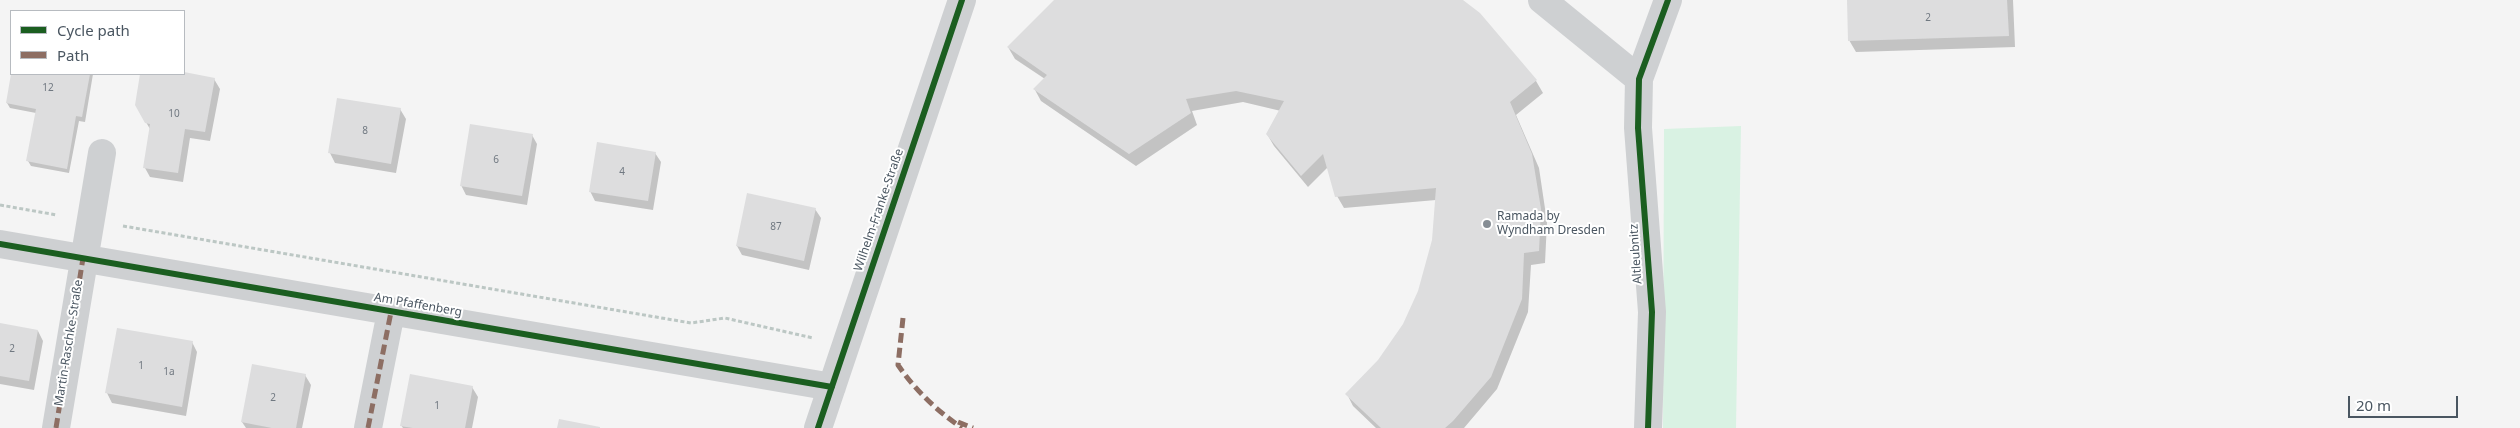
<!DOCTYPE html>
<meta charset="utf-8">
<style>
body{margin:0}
#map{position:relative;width:2520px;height:428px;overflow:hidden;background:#f4f4f4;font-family:"Noto Sans",sans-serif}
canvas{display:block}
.legend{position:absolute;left:10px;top:10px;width:175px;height:65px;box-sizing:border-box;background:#fff;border:1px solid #b7bbc0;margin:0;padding:6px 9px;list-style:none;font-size:15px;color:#4a5661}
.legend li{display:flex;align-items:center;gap:10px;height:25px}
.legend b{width:25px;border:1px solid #b7bbc0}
.scale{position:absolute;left:2348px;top:396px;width:110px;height:22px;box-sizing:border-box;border:2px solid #4a5661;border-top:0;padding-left:6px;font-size:15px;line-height:18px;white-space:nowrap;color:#4a5661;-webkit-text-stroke:4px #fff;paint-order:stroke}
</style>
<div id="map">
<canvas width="2520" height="428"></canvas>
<ul class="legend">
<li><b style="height:6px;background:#1b5e20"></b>Cycle path</li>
<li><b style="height:6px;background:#8d6e63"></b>Path</li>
</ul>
<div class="scale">20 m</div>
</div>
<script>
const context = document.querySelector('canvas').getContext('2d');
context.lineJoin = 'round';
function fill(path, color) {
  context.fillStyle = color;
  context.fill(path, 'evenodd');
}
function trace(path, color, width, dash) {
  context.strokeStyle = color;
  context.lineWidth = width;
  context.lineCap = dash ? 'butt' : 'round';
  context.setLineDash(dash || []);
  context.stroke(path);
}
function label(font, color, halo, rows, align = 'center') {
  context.font = font + ' "Noto Sans",sans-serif';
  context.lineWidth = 4;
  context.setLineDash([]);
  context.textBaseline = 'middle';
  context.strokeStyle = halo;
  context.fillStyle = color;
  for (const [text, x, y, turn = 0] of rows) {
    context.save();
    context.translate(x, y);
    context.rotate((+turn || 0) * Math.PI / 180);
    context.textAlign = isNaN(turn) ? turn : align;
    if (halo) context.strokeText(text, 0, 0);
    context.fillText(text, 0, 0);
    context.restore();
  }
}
fill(new Path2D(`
 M 1741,126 L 1736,428 L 1663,428 L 1664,129 Z`), '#d9f2e3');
fill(new Path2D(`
 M 1057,0 L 1461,0 L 1479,14 L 1536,81 L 1543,93 L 1516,115 L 1539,168 L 1547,222 L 1545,263 L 1531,265 L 1528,312 L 1497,389 L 1464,428 L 1376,428 L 1353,406 L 1347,394 L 1379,361 L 1404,324 L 1419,292 L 1434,240 L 1436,200 L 1344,208 L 1337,196 L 1328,167 L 1308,187 L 1274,146 L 1267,134 L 1281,111 L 1243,102 L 1192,111 L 1197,125 L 1136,166 L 1041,101 L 1035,90 L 1045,79 L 1015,59 L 1008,47 Z
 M 1848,0 L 2013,0 L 2015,47 L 1856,52 L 1849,40 Z
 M 13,74 L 93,74 L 85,122 L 79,121 L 69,173 L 31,166 L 28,161 L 36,113 L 10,108 L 7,103 Z
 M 141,74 L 184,74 L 214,79 L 220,89 L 210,141 L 190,138 L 183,182 L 150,177 L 145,168 L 150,129 L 136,105 Z
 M 400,109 L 406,119 L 396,173 L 335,163 L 330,153 Z
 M 532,135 L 537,144 L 527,205 L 466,195 L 461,185 Z
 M 655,153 L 661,162 L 653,210 L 595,201 L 590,191 Z
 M 815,209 L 821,218 L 809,270 L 742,255 L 737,246 Z
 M 0,324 L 38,331 L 43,341 L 34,390 L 0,384 Z
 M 192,342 L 197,352 L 186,416 L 112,403 L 107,393 Z
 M 305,375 L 311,385 L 302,428 L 246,428 L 242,422 Z
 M 472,387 L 478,397 L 472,428 L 403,428 L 401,425 Z`), '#0003');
fill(new Path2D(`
 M 1054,0 L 1463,0 L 1480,13 L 1537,80 L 1510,102 L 1532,154 L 1541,209 L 1539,251 L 1524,253 L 1522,299 L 1491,377 L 1453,421 L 1445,428 L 1381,428 L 1345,394 L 1378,360 L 1403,324 L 1418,291 L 1432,240 L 1436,188 L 1335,197 L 1323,154 L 1301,176 L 1266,134 L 1284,101 L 1236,91 L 1186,99 L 1191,113 L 1129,154 L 1033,89 L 1047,75 L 1007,47 Z
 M 1847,0 L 2007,0 L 2009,36 L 1848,41 Z
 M 184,72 L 215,78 L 205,132 L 185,129 L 178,173 L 143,168 L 150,124 L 145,123 L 135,105 L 140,74 Z
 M 11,74 L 90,74 L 82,117 L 76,116 L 67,169 L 26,161 L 36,109 L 6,103 Z
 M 337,98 L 401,108 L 391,164 L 328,153 Z
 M 470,124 L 533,134 L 522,196 L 460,186 Z
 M 597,142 L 656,152 L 648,201 L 589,192 Z
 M 747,193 L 816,208 L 804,261 L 736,246 Z
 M 0,323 L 38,330 L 29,381 L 0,376 Z
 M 117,328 L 193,341 L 182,407 L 105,393 Z
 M 252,364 L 306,374 L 296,428 L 272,428 L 241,422 Z
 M 410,374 L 473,386 L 465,428 L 413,428 L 400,426 Z
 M 559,419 L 600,427 L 600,428 L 557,428 Z`), '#ddddde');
trace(new Path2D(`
 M 0,205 L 57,215
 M 123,226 L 691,323 L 725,318 L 813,338`), '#bcc7c4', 3, [4, 2.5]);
trace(new Path2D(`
 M 1542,0 L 1639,79
 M 0,244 L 832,387
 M 56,428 L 102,153
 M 368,428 L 391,312
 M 818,428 L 962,0
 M 1648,428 L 1652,312 L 1638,128 L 1639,79 L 1668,0`), '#ced0d2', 28);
trace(new Path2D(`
 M 903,318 L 898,365 C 916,391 936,410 962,428
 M 958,422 L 973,428
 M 56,428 L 83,258
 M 368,428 L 391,312`), '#8d6e63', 5, [10, 5]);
trace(new Path2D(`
 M 0,244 L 832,387
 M 818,428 L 962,0
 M 1648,428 L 1652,312 L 1638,128 L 1639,79 L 1668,0`), '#1b5e20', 6);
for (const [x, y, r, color] of [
 [1487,224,5,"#868d94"]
]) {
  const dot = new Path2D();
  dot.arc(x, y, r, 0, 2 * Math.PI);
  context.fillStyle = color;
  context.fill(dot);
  trace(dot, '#fff', 2);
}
label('10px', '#707881', null, [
 ["2",1928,18],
 ["12",48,88],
 ["10",174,114],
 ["8",365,131],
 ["6",496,160],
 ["4",622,172],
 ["87",776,227],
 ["2",12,349],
 ["1",141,366],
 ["1a",169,372],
 ["2",273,398],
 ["1",437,406]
]);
label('12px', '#4a5661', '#fff', [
 ["Wilhelm-Franke-Straße",879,210,-71],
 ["Altleubnitz",1636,254,-94],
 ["Am Pfaffenberg",418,305,10],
 ["Martin-Raschke-Straße",69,343,-81]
]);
label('12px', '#4a5661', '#fff', [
 ["Ramada by",1497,217],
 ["Wyndham Dresden",1497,231]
], 'left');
</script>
